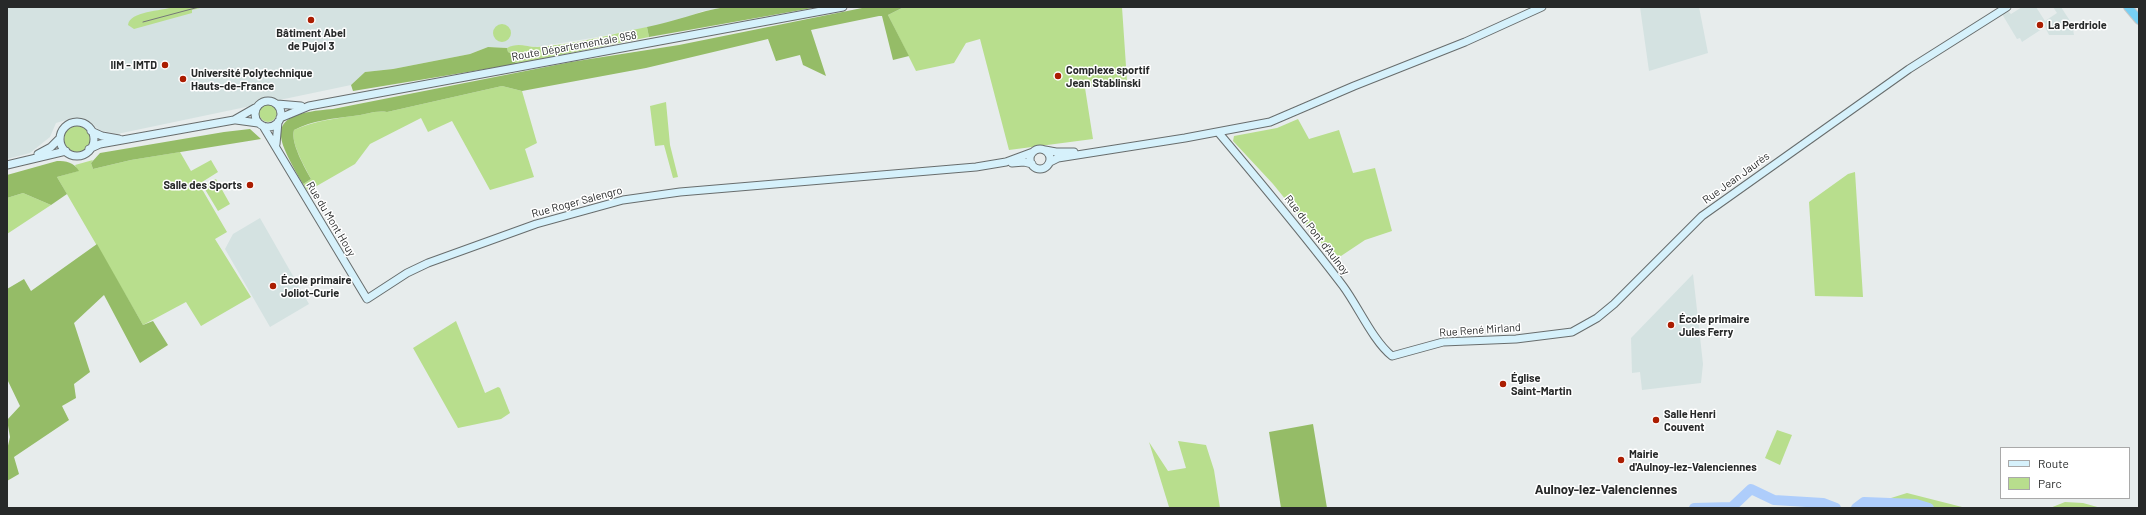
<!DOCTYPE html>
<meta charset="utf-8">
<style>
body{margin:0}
#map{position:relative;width:2146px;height:515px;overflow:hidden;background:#e7ecec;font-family:Barlow,sans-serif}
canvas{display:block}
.frame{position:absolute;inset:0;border:8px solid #272929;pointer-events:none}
.legend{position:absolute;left:2000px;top:447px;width:130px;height:52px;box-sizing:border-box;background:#fff;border:1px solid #a9a9a9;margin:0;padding:5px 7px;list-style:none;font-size:12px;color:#272929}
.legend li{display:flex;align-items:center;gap:8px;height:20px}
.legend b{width:20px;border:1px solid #a9a9a9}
</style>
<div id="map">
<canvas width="2146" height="515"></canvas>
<div class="frame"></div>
<ul class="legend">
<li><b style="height:5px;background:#d6f1fb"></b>Route</li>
<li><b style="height:11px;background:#b8de8d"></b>Parc</li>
</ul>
</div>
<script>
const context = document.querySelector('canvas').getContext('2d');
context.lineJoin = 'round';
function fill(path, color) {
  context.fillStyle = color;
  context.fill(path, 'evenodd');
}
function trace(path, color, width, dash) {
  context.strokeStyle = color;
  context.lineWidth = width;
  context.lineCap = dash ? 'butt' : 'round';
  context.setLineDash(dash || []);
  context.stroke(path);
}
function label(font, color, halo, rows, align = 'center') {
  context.font = font + ' Barlow,sans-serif';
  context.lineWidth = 3;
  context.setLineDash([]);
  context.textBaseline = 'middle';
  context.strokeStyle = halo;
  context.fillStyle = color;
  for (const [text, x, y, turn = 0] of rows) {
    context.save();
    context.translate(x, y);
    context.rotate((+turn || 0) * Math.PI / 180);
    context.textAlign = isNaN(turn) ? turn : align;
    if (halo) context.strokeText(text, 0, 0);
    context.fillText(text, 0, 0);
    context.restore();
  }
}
fill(new Path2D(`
 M 7,7 L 726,7 L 703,11 L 671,23 L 592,38 L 536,47 L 518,45 L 507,48 L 488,47 L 470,54 L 393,69 L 365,72 L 351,85 L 117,134 L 99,130 L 90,122 L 73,118 L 56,123 L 50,137 L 30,153 L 7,159 Z
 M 1640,7 L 1699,7 L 1708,53 L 1649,71 Z
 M 2022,7 L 2036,7 L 2045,21 L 2057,13 L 2053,7 L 2061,7 L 2072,24 L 2074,35 L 2049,35 L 2045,27 L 2022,42 L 2020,38 L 2017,39 L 2002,14 L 2008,11 L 2011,14 Z
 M 260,218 L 309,304 L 270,327 L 225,249 L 233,234 Z
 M 1693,274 L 1703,364 L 1701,383 L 1642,390 L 1640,372 L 1632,373 L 1631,338 Z`), '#d4e2e1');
fill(new Path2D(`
 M 174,7 L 204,7 L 192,10 L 192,13 L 134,29 L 128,25 C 130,11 161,11 174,7 Z
 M 904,7 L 1122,7 L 1127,81 L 1085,88 L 1093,139 L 1009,150 L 980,39 L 966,43 L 954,63 L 916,71 L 888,15 Z
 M493 33a9 9 0 1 1 18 0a9 9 0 1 1-18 0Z
 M 647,27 L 649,37 L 516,64 L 513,54 L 508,52 L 507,48 C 518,42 526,47 537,47 C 572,45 612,34 647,27 Z
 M 502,86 L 522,91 L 537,143 L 525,149 L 534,177 L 490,190 L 452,121 L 428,132 L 421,118 L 370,144 L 355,164 L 308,191 L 303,184 L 311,179 C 305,167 290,142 294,130 C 314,121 332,119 353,116 C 365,115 375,110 387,112 Z
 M 666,102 L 670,145 L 678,177 L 673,178 L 664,145 L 655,146 L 650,106 Z
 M259 113a9 9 0 1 1 18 0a9 9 0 1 1-18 0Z
 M 1298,119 L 1309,139 L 1339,130 L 1353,173 L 1375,168 L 1392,231 L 1365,240 L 1335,260 L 1273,184 L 1233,141 L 1234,136 L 1277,128 Z
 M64 139a13 13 0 1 1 26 0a13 13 0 1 1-26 0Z
 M 180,152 L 191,171 L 211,160 L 218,172 L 199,184 L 227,232 L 215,239 L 251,297 L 201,326 L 186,302 L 143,325 L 57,177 L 78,171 L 75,165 L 93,160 L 91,163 L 93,169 L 131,160 Z
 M 1855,172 L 1863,297 L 1815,296 L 1809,202 L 1848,174 Z
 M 216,179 L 230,204 L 218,211 L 203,186 Z
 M 23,193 L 51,205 L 7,234 L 7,198 Z
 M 456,321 L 485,393 L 498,387 L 500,388 L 510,413 L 501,419 L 458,428 L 413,348 Z
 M 1777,430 L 1792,435 L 1780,465 L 1765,458 Z
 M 1178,441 L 1206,445 L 1214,470 L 1220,508 L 1169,507 L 1149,442 L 1168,471 L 1186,468 Z
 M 1907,493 L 1966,508 L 1859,508 Z
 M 2065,502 L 2083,503 L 2101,508 L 2050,508 Z`), '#b8de8d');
fill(new Path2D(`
 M 726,7 L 818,7 L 649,37 L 647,27 C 674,22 699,11 726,7 Z
 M 867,7 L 904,7 L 888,15 L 909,56 L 893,60 L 882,16 L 879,16 L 811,30 L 826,76 L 803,65 L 800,55 L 776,61 L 768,39 L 646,68 L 522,91 L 502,86 L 387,112 C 375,110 365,115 353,116 C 332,119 313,120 294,130 C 290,142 305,168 311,179 L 303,184 C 275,135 263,114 333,109 L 571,62 L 679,45 Z
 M 488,47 L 507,48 L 508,52 L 513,54 L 516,64 L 353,91 L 351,85 L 365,72 L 393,69 L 470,54 Z
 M 250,129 L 261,139 L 131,160 L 93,169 L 91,163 L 100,153 L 224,132 Z
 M 57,161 C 66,161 74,162 79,171 L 57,177 L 67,194 L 51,205 L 23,193 L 7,198 L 7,175 Z
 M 97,244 L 143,325 L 153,321 L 168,345 L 140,363 L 104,295 L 74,323 L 90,372 L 74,384 L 76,398 L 62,406 L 69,420 L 14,457 L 19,474 L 7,481 L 7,450 L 10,437 L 7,420 L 20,406 L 7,379 L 7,289 L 24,279 L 31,291 Z
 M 1313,424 L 1327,508 L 1281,508 L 1269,432 Z`), '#95bc67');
trace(new Path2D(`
 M 1694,508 L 1732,507 L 1751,489 L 1774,500 L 1823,503 L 1836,508
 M 1856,508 L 1864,502 L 1916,504 L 1929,508`), '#aecdfb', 10);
const secondary = new Path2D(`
 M255 114a13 13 0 1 1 26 0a13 13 0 1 1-26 0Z
 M 277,104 L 301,106
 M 280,118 L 309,106 L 843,7
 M 236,120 L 258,123
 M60 139a17 17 0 1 1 34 0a17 17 0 1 1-34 0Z
 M 263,126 L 367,299 L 407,273 L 428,263 L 536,224 L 623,200 L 680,192 L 976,167 L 1006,162 L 1033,152
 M 91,131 L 102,136 L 119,139
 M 1218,132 C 1261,183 1303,233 1343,286 C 1358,306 1373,341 1392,356 L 1443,342 L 1516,339 L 1572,332 L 1597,318 L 1614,304 L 1702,216 L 1909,69 L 2007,7
 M 276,144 L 278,122
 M1030 159a10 10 0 1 1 20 0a10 10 0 1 1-20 0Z
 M 89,149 L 100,144 L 234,120 L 255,108
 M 1045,150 L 1056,152 L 1074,152
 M 38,154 L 51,147 L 60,138
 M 1050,162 L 1058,158 L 1185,138 L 1270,122 L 1354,86 L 1465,42 L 1542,7
 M 1012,163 L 1024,162 L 1032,164
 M 7,165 L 66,151`);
const highway = new Path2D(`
 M 2128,7 L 2139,20`);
trace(secondary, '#686d6d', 9);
trace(highway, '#c7c7c7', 10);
trace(secondary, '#d6f1fb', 7);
trace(highway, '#77cff3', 8);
trace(new Path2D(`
 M 143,22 L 199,7`), '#757878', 1);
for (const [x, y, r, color] of [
 [311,20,4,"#ab1d01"],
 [2040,25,4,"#ab1d01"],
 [165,65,4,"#ab1d01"],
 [1058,76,4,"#ab1d01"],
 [183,79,4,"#ab1d01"],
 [250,185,4,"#ab1d01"],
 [273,286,4,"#ab1d01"],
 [1671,325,4,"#ab1d01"],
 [1503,384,4,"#ab1d01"],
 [1656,420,4,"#ab1d01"],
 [1621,460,4,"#ab1d01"]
]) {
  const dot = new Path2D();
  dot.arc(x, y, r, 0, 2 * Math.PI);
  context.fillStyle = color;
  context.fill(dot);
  trace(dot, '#fff', 1.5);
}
label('bold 11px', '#272929', '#fff', [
 ["La Perdriole",2048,25],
 ["Bâtiment Abel",311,33,"center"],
 ["de Pujol 3",311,46,"center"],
 ["IIM - IMTD",157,65,"right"],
 ["Complexe sportif",1066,70],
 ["Jean Stablinski",1066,83],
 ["Université Polytechnique",191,73],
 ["Hauts-de-France",191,86],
 ["Salle des Sports",242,185,"right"],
 ["École primaire",281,280],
 ["Joliot-Curie",281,293],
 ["École primaire",1679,319],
 ["Jules Ferry",1679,332],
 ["Église",1511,378],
 ["Saint-Martin",1511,391],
 ["Salle Henri",1664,414],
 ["Couvent",1664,427],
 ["Mairie",1629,454],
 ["d'Aulnoy-lez-Valenciennes",1629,467]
], 'left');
label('11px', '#272929', '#fff', [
 ["Route Départementale 958",574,46,-10],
 ["Rue Jean Jaurès",1736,178,-36],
 ["Rue Roger Salengro",577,202,-15],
 ["Rue du Mont Houy",331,219,59],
 ["Rue du Pont d'Aulnoy",1317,235,52],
 ["Rue René Mirland",1480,330,-4]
]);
label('bold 13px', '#272929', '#fff', [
 ["Aulnoy-lez-Valenciennes",1606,490]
]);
</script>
